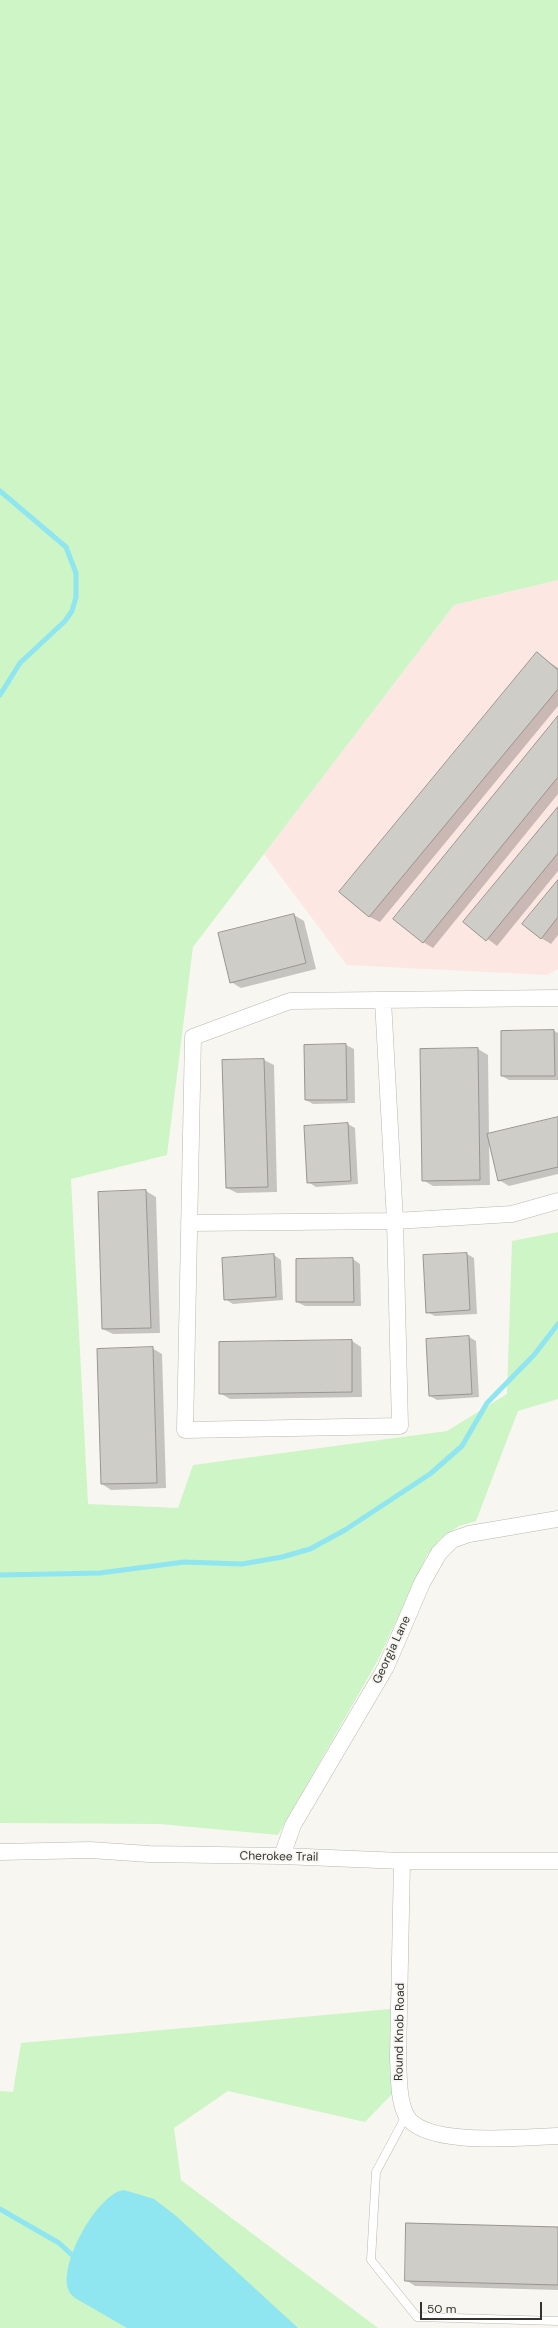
<!DOCTYPE html>
<style>
body{margin:0}
#map{position:relative;width:558px;height:2328px;overflow:hidden;background:#f8f6f0;font-family:"DM Sans",sans-serif}
canvas{display:block}
.scale{position:absolute;left:420px;top:2302px;width:122px;height:18px;box-sizing:border-box;border:2px solid #343331;border-top:0;padding-left:5px;font-size:12px;line-height:14px;white-space:nowrap;color:#343331;-webkit-text-stroke:3px #f8f6f0;paint-order:stroke}
</style>
<div id="map">
<canvas width="558" height="2328"></canvas>
<div class="scale">50 m</div>
</div>
<script>
const context = document.querySelector('canvas').getContext('2d');
context.lineJoin = 'round';
function fill(path, color) {
  context.fillStyle = color;
  context.fill(path, 'evenodd');
}
function trace(path, color, width, dash) {
  context.strokeStyle = color;
  context.lineWidth = width;
  context.lineCap = dash ? 'butt' : 'round';
  context.setLineDash(dash || []);
  context.stroke(path);
}
function label(font, color, halo, rows, align = 'center') {
  context.font = font + ' "DM Sans",sans-serif';
  context.lineWidth = 3.5;
  context.setLineDash([]);
  context.textBaseline = 'middle';
  context.strokeStyle = halo;
  context.fillStyle = color;
  for (const [text, x, y, turn = 0] of rows) {
    context.save();
    context.translate(x, y);
    context.rotate((+turn || 0) * Math.PI / 180);
    context.textAlign = isNaN(turn) ? turn : align;
    if (halo) context.strokeText(text, 0, 0);
    context.fillText(text, 0, 0);
    context.restore();
  }
}
fill(new Path2D(`
 M 558,580 L 558,969 L 547,975 L 347,965 L 264,854 L 454,605 Z`), '#fce7e2');
fill(new Path2D(`
 M 0,0 L 558,0 L 558,580 L 454,605 L 193,947 L 167,1155 L 71,1179 L 88,1504 L 178,1508 L 193,1465 L 447,1431 L 507,1394 L 512,1241 L 558,1232 L 558,1399 L 518,1411 L 476,1521 L 459,1526 L 441,1538 L 427,1555 L 378,1660 L 278,1835 L 160,1824 L 0,1823 Z
 M 401,2008 L 399,2087 L 365,2122 L 228,2091 L 174,2128 L 181,2180 L 378,2328 L 0,2328 L 0,2091 L 13,2092 L 21,2043 Z`), '#cef5c5');
fill(new Path2D(`
 M 124,2190 L 154,2199 L 175,2215 L 298,2328 L 127,2328 L 75,2298 C 73,2296 70,2294 69,2291 C 57,2267 97,2193 124,2190 Z`), '#8fe5f0');
fill(new Path2D(`
 M 537,654 L 558,668 L 558,706 L 380,922 L 370,917 L 340,892 Z
 M 558,718 L 558,794 L 433,948 L 423,942 Z
 M 558,808 L 558,871 L 497,946 L 465,922 Z
 M 558,881 L 558,935 L 551,944 L 541,938 Z
 M 294,915 L 304,921 L 316,969 L 241,988 L 231,982 Z
 M 554,1031 L 558,1033 L 558,1080 L 509,1080 L 502,1076 L 502,1032 Z
 M 346,1045 L 354,1049 L 355,1103 L 313,1104 L 306,1100 L 305,1046 Z
 M 478,1049 L 488,1055 L 489,1135 L 558,1118 L 558,1174 L 509,1186 L 499,1180 L 489,1142 L 490,1185 L 433,1186 L 423,1180 L 421,1050 Z
 M 264,1060 L 274,1065 L 277,1192 L 237,1193 L 227,1188 L 223,1061 Z
 M 348,1124 L 355,1128 L 358,1184 L 316,1187 L 308,1182 Z
 M 146,1191 L 156,1197 L 160,1333 L 113,1334 L 103,1329 Z
 M 467,1254 L 474,1258 L 477,1314 L 435,1316 L 427,1312 Z
 M 274,1255 L 281,1260 L 283,1300 L 233,1304 L 225,1299 Z
 M 353,1259 L 360,1264 L 361,1306 L 305,1306 L 297,1302 Z
 M 469,1337 L 476,1341 L 479,1397 L 437,1400 L 430,1396 Z
 M 352,1341 L 361,1347 L 362,1397 L 230,1399 L 220,1393 Z
 M 152,1348 L 162,1354 L 166,1488 L 111,1490 L 102,1484 Z
 M 558,2228 L 558,2290 L 415,2286 L 406,2280 Z`), '#0003');
trace(new Path2D(`
 M 0,491 L 66,547 L 76,573 L 76,597 L 72,611 L 65,621 L 20,663 L 0,695
 M 0,1575 L 100,1573 L 184,1562 L 242,1564 L 282,1557 L 310,1549 L 345,1530 L 430,1474 L 462,1446 L 487,1403 L 534,1355 L 558,1324
 M 0,2209 L 59,2243 L 72,2255`), '#8fe5f0', 5);
const building = new Path2D(`
 M 537,652 L 558,670 L 558,689 L 369,917 L 339,892 Z
 M 558,716 L 558,777 L 423,943 L 393,919 Z
 M 558,807 L 558,853 L 486,941 L 463,922 Z
 M 558,880 L 558,917 L 541,939 L 522,924 Z
 M 294,914 L 306,963 L 230,983 L 218,933 Z
 M 554,1030 L 555,1076 L 501,1076 L 501,1031 Z
 M 346,1044 L 347,1100 L 305,1100 L 304,1045 Z
 M 478,1048 L 480,1180 L 422,1181 L 420,1049 Z
 M 264,1059 L 268,1187 L 226,1188 L 222,1060 Z
 M 558,1117 L 558,1167 L 498,1181 L 487,1134 Z
 M 348,1123 L 351,1181 L 307,1183 L 304,1126 Z
 M 146,1190 L 151,1328 L 102,1329 L 98,1192 Z
 M 467,1253 L 470,1310 L 426,1313 L 423,1255 Z
 M 274,1254 L 276,1297 L 224,1300 L 222,1258 Z
 M 353,1258 L 354,1302 L 296,1302 L 296,1259 Z
 M 469,1336 L 472,1394 L 429,1396 L 426,1339 Z
 M 352,1340 L 352,1392 L 219,1394 L 219,1342 Z
 M 153,1347 L 157,1483 L 101,1484 L 97,1349 Z
 M 406,2223 L 558,2227 L 558,2285 L 405,2281 Z`);
fill(building, '#cfcdc7');
trace(building, '#989590', 1);
const lane = new Path2D(`
 M 406,2116 L 376,2172 L 371,2260 L 417,2317 L 558,2321`);
const street = new Path2D(`
 M 558,998 L 290,1001 L 193,1037 L 185,1430 L 400,1426 L 395,1221 L 512,1214 L 558,1201
 M 189,1223 L 395,1221 L 383,1000
 M 0,1852 L 90,1850 L 149,1854 L 282,1856 L 402,1861 L 558,1861
 M 282,1856 L 293,1825 L 386,1667 L 422,1583 L 439,1553 L 452,1540 L 469,1534 L 558,1519
 M 402,1861 L 398,2058 C 399,2075 398,2099 406,2115 C 423,2148 525,2137 558,2136`);
trace(lane, '#b9b7b2', 9);
trace(street, '#b9b7b2', 17);
trace(lane, '#fff', 8);
trace(street, '#fff', 16);
label('12px', '#343331', '#f8f6f0', [
 ["Georgia Lane",392,1650,-65],
 ["Cherokee Trail",279,1857,1],
 ["Round Knob Road",400,2032,-89]
]);
</script>
